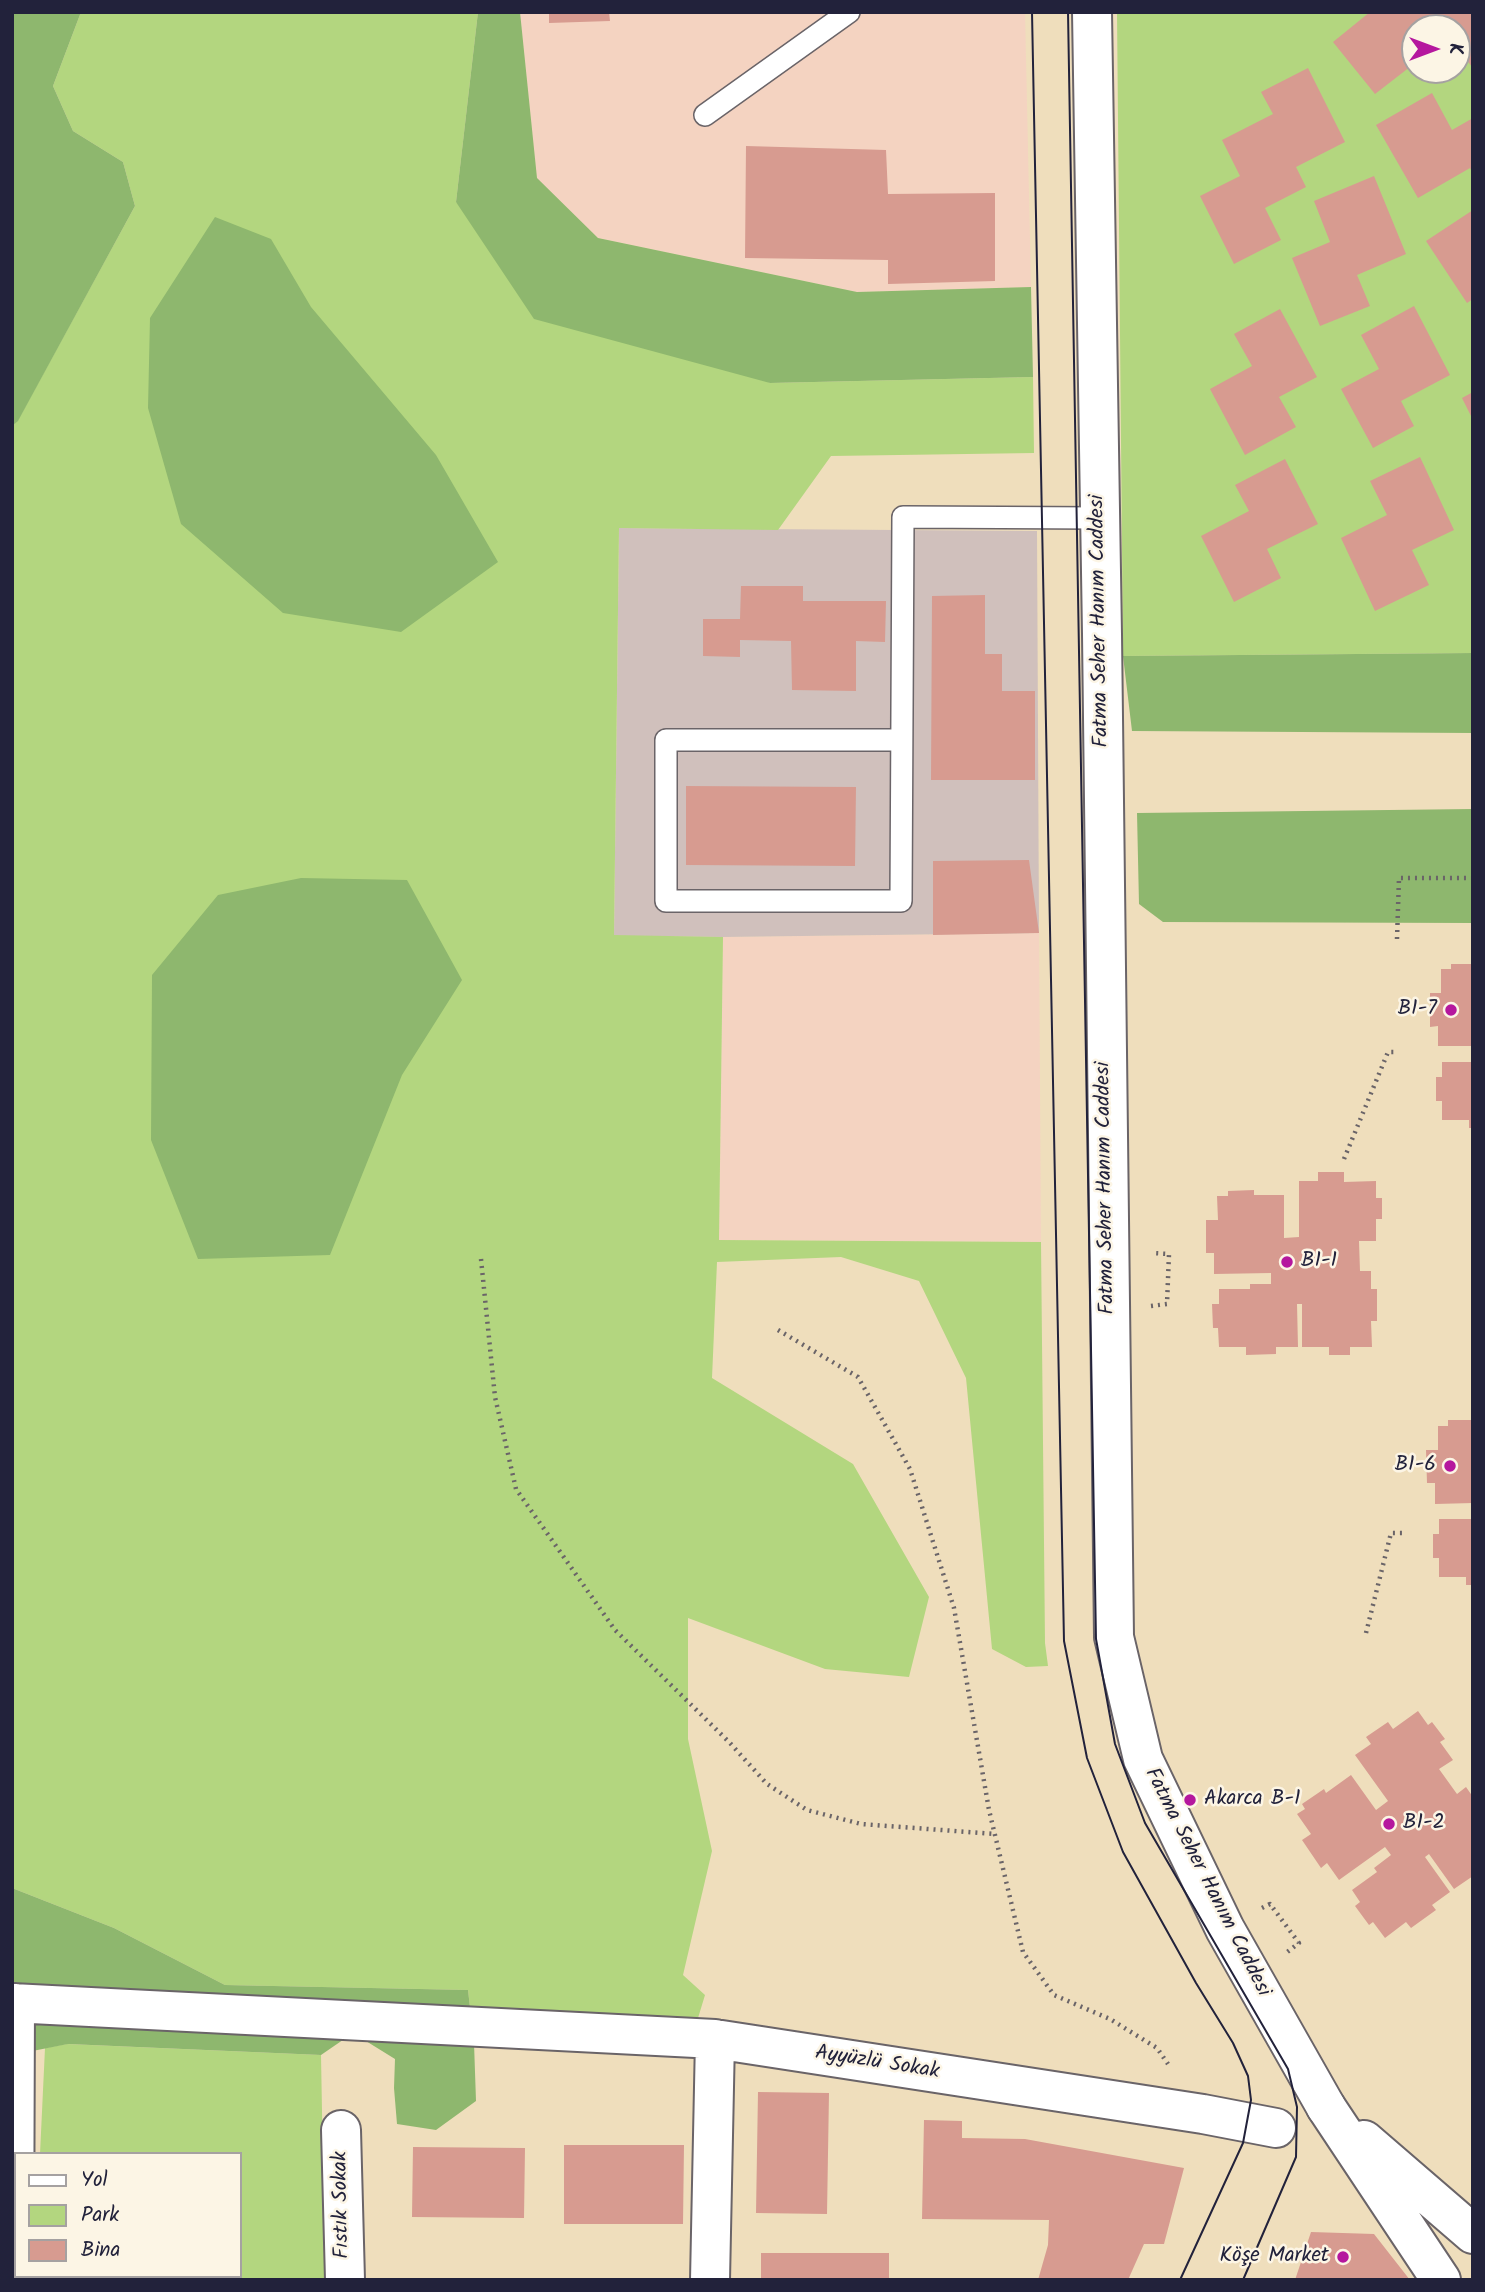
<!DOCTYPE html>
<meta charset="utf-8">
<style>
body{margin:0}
#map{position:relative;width:1485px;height:2292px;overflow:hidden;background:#efdebc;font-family:Kalam,sans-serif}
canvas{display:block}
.frame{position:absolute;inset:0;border:14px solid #22223b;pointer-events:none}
.legend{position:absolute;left:14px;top:2152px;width:228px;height:126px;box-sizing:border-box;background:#fcf5e5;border:2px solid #a5a1a1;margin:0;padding:9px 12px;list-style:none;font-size:21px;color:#22223b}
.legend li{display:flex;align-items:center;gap:14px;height:35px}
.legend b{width:35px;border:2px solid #a5a1a1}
.north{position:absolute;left:1401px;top:14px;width:70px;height:70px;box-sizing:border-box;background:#fcf5e5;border:2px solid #a5a1a1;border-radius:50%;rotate:90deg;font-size:19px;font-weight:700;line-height:28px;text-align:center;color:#22223b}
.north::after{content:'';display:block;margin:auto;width:24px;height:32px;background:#b5179e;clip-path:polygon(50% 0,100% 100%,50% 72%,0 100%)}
</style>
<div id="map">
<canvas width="1485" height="2292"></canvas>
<div class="frame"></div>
<ul class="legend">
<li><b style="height:9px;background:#fff"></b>Yol</li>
<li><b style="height:19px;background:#b3d67f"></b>Park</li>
<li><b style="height:19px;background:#d79b90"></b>Bina</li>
</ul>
<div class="north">K</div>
</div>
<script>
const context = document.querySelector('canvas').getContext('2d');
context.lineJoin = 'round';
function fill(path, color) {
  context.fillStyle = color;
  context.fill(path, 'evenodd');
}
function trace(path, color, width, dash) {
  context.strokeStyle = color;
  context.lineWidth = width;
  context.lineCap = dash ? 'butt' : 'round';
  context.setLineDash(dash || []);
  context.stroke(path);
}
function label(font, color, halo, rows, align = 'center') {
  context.font = font + ' Kalam,sans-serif';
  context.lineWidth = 5;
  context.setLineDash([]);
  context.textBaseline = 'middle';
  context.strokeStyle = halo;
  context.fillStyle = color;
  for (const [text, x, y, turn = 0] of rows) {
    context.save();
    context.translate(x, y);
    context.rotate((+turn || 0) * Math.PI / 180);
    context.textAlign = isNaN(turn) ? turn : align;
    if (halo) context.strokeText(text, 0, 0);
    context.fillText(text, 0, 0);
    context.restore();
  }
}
fill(new Path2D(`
 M 520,12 L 1025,12 L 1031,287 L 857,292 L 598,238 L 537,179 Z
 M 1039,933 L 1041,1242 L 719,1240 L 723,937 Z`), '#f4d3c1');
fill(new Path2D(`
 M 619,528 L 1037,531 L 1039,933 L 723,937 L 614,936 Z`), '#d0c0bc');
fill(new Path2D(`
 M 81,12 L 478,12 L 456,202 L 770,383 L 1033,377 L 1034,453 L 831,456 L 778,530 L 619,528 L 614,935 L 723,937 L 719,1240 L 1041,1242 L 1045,1643 L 1048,1666 L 1026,1667 L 992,1649 L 966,1378 L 919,1281 L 841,1257 L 717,1262 L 712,1378 L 853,1464 L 929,1597 L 909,1677 L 825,1669 L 688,1618 L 688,1739 L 712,1851 L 683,1975 L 705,1995 L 695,2028 L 474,2043 L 468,1990 L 225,1985 L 114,1928 L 12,1888 L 12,426 L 18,420 L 135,206 L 123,162 L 73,131 L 53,86 Z
 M 1117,12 L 1473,12 L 1473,653 L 1123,656 ZM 1415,28 L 1457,28 L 1457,70 L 1415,70 Z
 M 67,2044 L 321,2055 L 325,2280 L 33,2280 L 33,2276 L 240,2276 L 240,2154 L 40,2154 L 45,2048 Z`), '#b3d67f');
fill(new Path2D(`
 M 12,12 L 81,12 L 53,86 L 73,131 L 123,162 L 135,206 L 18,421 L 12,426 Z
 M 478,12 L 520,12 L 537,178 L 598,238 L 857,292 L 1031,287 L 1033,377 L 770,383 L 534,319 L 456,202 Z
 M 215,217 L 271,239 L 311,307 L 436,455 L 498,562 L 401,632 L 283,613 L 181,524 L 148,408 L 150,318 Z
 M 1473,653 L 1473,733 L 1132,731 L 1123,656 Z
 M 1473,809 L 1473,923 L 1163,922 L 1139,904 L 1137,813 Z
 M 301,878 L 407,880 L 462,980 L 402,1075 L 330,1255 L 198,1259 L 151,1140 L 152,975 L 218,895 Z
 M 12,1888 L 114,1928 L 225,1985 L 468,1990 L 474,2043 L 476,2101 L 436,2130 L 397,2124 L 394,2088 L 395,2059 L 353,2033 L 321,2055 L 68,2044 L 12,2055 Z`), '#8eb76e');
fill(new Path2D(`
 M 549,12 L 609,12 L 610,21 L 549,23 Z
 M 1370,12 L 1473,12 L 1473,68 L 1457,48 L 1457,28 L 1415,28 L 1415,63 L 1375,94 L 1333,42 Z
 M 1308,68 L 1345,142 L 1296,167 L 1306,187 L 1265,208 L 1281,240 L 1234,264 L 1200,196 L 1240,176 L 1222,140 L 1273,114 L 1261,92 Z
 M 1432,93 L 1452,130 L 1473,118 L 1473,174 L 1470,168 L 1418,198 L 1376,125 Z
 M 746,146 L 886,150 L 888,194 L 995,193 L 995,281 L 888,284 L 888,260 L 745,258 Z
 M 1374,176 L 1406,254 L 1357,275 L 1370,306 L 1320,326 L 1292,258 L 1330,242 L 1314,201 Z
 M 1473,210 L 1473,299 L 1467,303 L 1426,241 Z
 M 1414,306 L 1450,375 L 1401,401 L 1414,426 L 1373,448 L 1341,389 L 1379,369 L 1361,335 Z
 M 1280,309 L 1317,377 L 1279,397 L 1296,427 L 1245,455 L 1210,389 L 1252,366 L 1234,334 Z
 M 1473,392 L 1473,420 L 1462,398 Z
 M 1420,457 L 1454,530 L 1412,550 L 1429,585 L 1375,611 L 1341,538 L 1387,515 L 1370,481 Z
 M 1285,459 L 1318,524 L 1267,549 L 1281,578 L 1234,602 L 1201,536 L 1249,511 L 1235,485 Z
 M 741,586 L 803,586 L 803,601 L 886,601 L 885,642 L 856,641 L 856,691 L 792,690 L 791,641 L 740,640 L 740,657 L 703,656 L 703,619 L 740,619 Z
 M 985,595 L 985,654 L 1002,654 L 1002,691 L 1035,691 L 1035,780 L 931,780 L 932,596 Z
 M 686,786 L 856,787 L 855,866 L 686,865 Z
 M 1029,860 L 1039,933 L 933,935 L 933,861 Z
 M 1451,964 L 1473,964 L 1473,1046 L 1438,1046 L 1438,1026 L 1430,1027 L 1430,993 L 1441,993 L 1441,969 L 1451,969 Z
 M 1442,1062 L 1473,1062 L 1473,1128 L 1469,1128 L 1469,1120 L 1442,1120 L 1442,1101 L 1436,1101 L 1436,1077 L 1442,1077 Z
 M 1318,1172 L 1344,1172 L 1344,1182 L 1376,1181 L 1376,1198 L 1382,1198 L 1382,1219 L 1376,1219 L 1376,1241 L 1359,1241 L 1360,1271 L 1371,1271 L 1371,1289 L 1377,1289 L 1377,1321 L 1371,1321 L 1372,1347 L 1350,1347 L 1350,1355 L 1329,1355 L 1329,1347 L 1302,1347 L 1302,1304 L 1297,1304 L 1298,1347 L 1276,1347 L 1276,1354 L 1246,1355 L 1246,1347 L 1219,1347 L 1218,1328 L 1213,1328 L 1212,1304 L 1219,1304 L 1219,1289 L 1250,1289 L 1250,1284 L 1271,1284 L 1271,1273 L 1214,1274 L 1214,1253 L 1206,1253 L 1206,1220 L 1218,1220 L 1217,1196 L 1228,1196 L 1228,1191 L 1254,1190 L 1254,1195 L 1284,1195 L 1284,1238 L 1299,1237 L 1299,1181 L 1318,1181 Z
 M 1448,1420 L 1473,1420 L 1473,1503 L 1435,1504 L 1435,1483 L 1427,1483 L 1426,1450 L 1438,1450 L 1438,1426 L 1448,1426 Z
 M 1439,1519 L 1473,1519 L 1473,1585 L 1466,1585 L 1466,1577 L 1439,1577 L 1439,1558 L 1433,1558 L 1433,1534 L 1439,1534 Z
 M 1418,1711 L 1428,1725 L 1432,1722 L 1445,1739 L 1440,1742 L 1453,1760 L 1439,1769 L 1457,1794 L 1466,1787 L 1473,1797 L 1473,1876 L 1454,1889 L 1429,1854 L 1425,1857 L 1450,1892 L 1432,1905 L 1436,1910 L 1411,1928 L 1406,1922 L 1385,1938 L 1373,1922 L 1369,1925 L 1355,1906 L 1360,1902 L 1352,1890 L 1377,1872 L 1374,1868 L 1391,1855 L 1385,1847 L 1339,1880 L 1327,1863 L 1321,1868 L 1302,1840 L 1311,1834 L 1297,1814 L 1305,1809 L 1302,1804 L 1324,1789 L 1326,1793 L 1351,1775 L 1376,1810 L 1388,1801 L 1355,1755 L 1371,1744 L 1366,1737 L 1388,1722 L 1393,1729 Z
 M 758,2092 L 829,2093 L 827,2214 L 756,2213 Z
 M 924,2120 L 962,2121 L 962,2138 L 1025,2139 L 1184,2168 L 1164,2244 L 1144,2244 L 1128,2280 L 1038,2280 L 1048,2245 L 1049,2220 L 922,2219 Z
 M 564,2145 L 684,2145 L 683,2224 L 564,2224 Z
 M 413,2147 L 525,2148 L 524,2218 L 412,2217 Z
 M 1311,2232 L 1374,2234 L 1410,2280 L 1295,2280 Z
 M 761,2253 L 889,2253 L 889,2280 L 761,2280 Z`), '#d79b90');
const service = new Path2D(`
 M 705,115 L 849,12
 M 901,740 L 666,740 L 666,901 L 901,901 L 903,517 L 1100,518`);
const minor = new Path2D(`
 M 1092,12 L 1102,634 L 1114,1637 L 1143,1759 L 1225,1929 L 1326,2107
 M 12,2003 L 715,2039
 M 341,2130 L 345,2280
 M 14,2280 L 15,2003
 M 710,2280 L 715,2039 L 1203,2114 L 1276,2128`);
const tertiary = new Path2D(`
 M 1326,2107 L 1441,2280
 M 1364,2140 L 1473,2234`);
trace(service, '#6a6468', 24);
trace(minor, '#6a6468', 42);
trace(tertiary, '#6a6468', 42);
trace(new Path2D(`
 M 1397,939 L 1399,878 L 1473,878
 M 1344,1159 L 1388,1052 L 1397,1052
 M 481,1259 L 495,1397 L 516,1489 L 615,1630 L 729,1742 L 767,1784 L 807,1810 L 861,1824 L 995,1834
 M 1151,1306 L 1167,1304 L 1169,1254 L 1152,1253
 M 778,1330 L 858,1377 L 910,1469 L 954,1608 L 989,1810 L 1023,1952 L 1054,1995 L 1110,2019 L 1157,2048 L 1168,2064
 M 1366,1633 L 1391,1533 L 1403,1533
 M 1262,1908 L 1270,1904 L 1299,1943 L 1286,1953`), '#6a6468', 4.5, [2, 5]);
trace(service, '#fff', 21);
trace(minor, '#fff', 38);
trace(tertiary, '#fff', 38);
trace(new Path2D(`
 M 1032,12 L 1064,1641 L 1087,1758 L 1123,1852 L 1196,1983 L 1233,2043 L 1248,2076 L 1251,2100 L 1243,2143 L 1180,2280
 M 1068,12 L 1096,1639 L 1115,1744 L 1145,1823 L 1288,2069 L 1297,2107 L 1296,2157 L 1243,2280`), '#22223b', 2);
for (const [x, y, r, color] of [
 [1451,1010,7,"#b5179e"],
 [1287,1262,7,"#b5179e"],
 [1450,1466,7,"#b5179e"],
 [1190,1800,7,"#b5179e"],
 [1389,1824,7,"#b5179e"],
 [1343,2257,7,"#b5179e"]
]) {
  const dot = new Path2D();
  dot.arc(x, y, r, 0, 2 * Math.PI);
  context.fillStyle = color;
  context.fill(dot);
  trace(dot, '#fcf5e5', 2.5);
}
label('21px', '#22223b', '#fcf5e5', [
 ["Fatma Seher Hanım Caddesi",1101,621,-91],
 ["Fatma Seher Hanım Caddesi",1107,1188,-91],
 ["Fatma Seher Hanım Caddesi",1206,1883,63],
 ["Ayyüzlü Sokak",877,2064,9],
 ["Fıstık Sokak",343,2205,-91]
]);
label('21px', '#22223b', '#fcf5e5', [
 ["B1-7",1437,1010],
 ["B1-1",1301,1262,"left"],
 ["B1-6",1436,1466],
 ["Akarca B-1",1204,1800,"left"],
 ["B1-2",1403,1824,"left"],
 ["Köşe Market",1329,2257]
], 'right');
</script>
